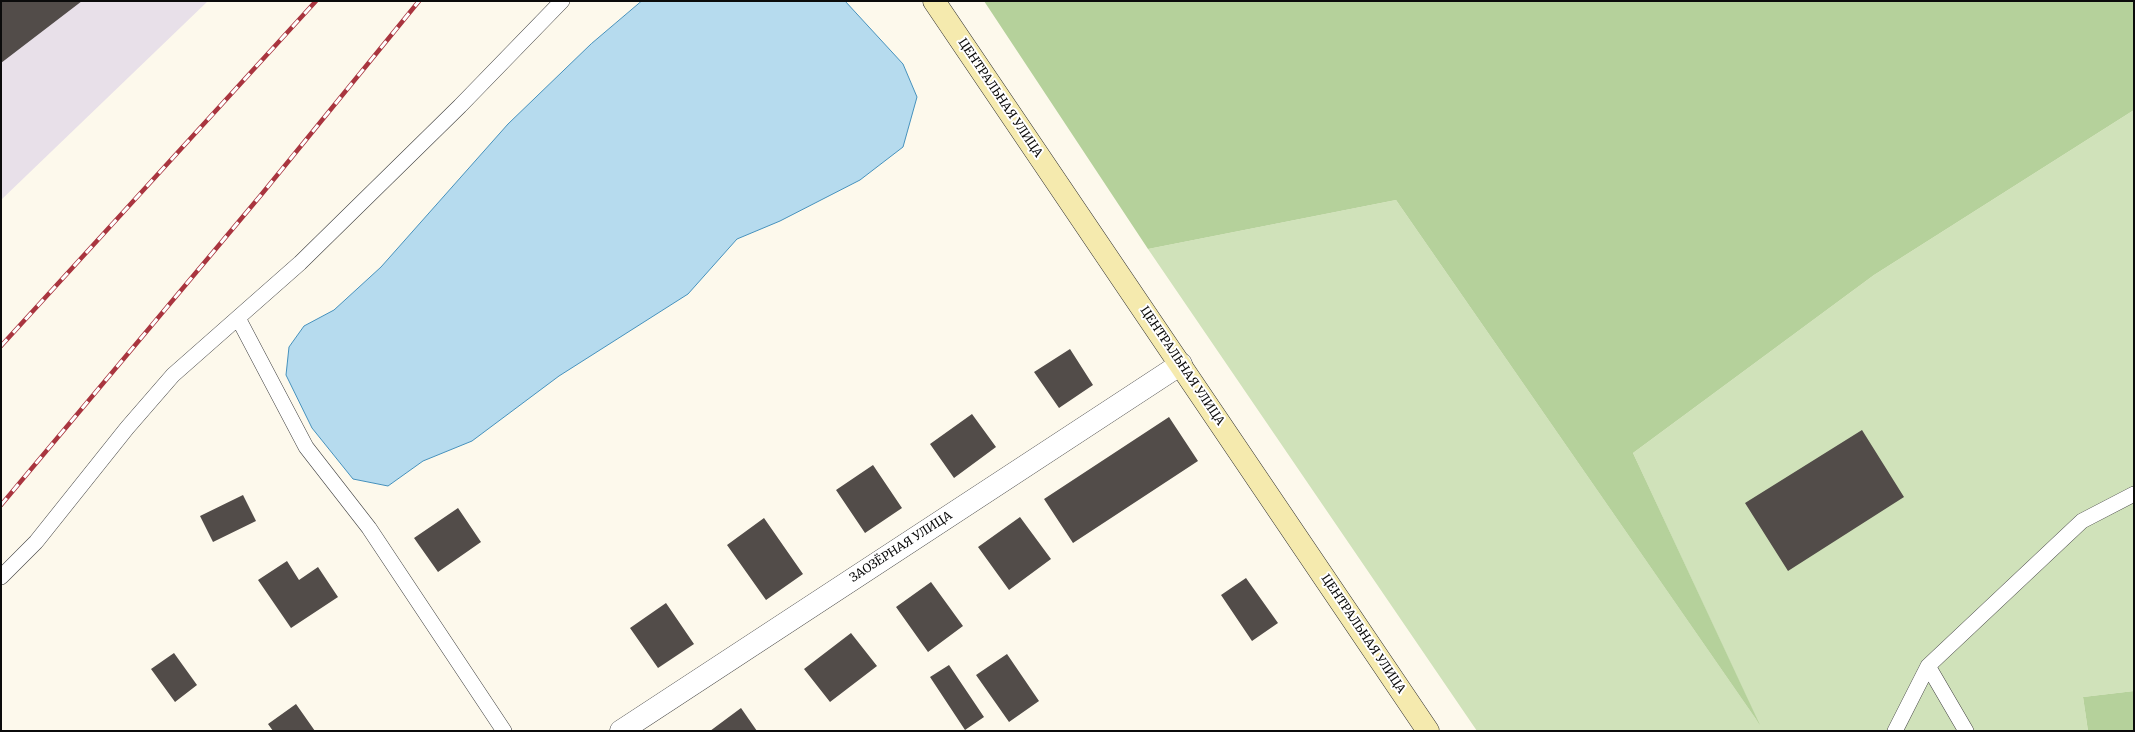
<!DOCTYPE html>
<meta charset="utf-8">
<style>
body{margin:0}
#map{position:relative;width:2135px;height:732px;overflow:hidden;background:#fdf9ec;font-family:Merriweather,serif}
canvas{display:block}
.frame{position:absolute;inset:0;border:2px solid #0b0b0b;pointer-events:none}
</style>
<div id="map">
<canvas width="2135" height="732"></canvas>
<div class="frame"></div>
</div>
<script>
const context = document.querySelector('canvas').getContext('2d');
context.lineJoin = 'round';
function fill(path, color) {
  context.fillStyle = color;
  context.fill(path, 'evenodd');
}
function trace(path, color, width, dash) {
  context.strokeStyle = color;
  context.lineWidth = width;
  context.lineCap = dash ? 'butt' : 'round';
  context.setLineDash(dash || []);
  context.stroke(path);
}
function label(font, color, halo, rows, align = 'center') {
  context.font = font + ' Merriweather,serif';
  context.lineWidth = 4;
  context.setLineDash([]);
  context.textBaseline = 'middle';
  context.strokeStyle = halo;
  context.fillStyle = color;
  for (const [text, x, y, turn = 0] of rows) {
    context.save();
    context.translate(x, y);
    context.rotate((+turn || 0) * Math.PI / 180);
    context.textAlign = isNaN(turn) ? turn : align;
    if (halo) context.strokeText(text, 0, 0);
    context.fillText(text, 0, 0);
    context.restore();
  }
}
fill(new Path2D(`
 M 1,1 L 208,1 L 1,200 Z`), '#e8e0e9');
fill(new Path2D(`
 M 2134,110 L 2134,691 L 2083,697 L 2088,731 L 1477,731 L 1148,249 L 1396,200 L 1758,722 L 1633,453 L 1874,275 Z`), '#d0e2ba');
fill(new Path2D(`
 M 984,1 L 2134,1 L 2134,110 L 1874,275 L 1633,453 L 1760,725 L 1396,200 L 1148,249 Z
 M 2134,691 L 2134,731 L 2088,731 L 2083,697 Z`), '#b5d19b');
const water = new Path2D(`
 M 642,1 L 845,1 L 903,64 L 917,97 L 903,147 L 860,180 L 780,221 L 737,239 L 688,294 L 559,376 L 472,441 L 423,461 L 388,486 L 353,479 L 312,428 L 286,375 L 289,347 L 304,326 L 334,310 L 381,267 L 508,124 L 591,44 Z`);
fill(water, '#b6dbee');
trace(water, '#4691bc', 1);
fill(new Path2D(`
 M 1,1 L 82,1 L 1,63 Z
 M 1070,349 L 1093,385 L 1059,408 L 1034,372 Z
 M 972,414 L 996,447 L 954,478 L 930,444 Z
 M 1169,417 L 1198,461 L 1073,543 L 1044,499 Z
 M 1862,430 L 1904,497 L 1788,571 L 1745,503 Z
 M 873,465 L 902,508 L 865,533 L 836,490 Z
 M 243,495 L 256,521 L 213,542 L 200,516 Z
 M 458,508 L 481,542 L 438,572 L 414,538 Z
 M 1020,517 L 1051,559 L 1009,590 L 978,547 Z
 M 764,518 L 803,574 L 766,600 L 727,545 Z
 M 287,561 L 299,580 L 318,567 L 338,597 L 291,628 L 258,580 Z
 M 1246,578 L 1278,623 L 1252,641 L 1221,595 Z
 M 931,582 L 963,626 L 928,652 L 896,607 Z
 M 666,603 L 694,644 L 658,668 L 630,628 Z
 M 851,633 L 877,666 L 830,702 L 804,669 Z
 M 174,653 L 197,685 L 175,702 L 151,669 Z
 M 1007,654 L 1039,701 L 1009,722 L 976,675 Z
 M 949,665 L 984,717 L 965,730 L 930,677 Z
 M 296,704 L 315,731 L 273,731 L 268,724 Z
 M 741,708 L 757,731 L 710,731 Z`), '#524c49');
const lane = new Path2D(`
 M 238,318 L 306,447 L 369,528 L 504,731
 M 1,577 L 36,542 L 127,428 L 173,375 L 300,263 L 460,106 L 562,1
 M 1928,666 L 1966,731
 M 1895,731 L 1928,666 L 2082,521 L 2134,494`);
const street = new Path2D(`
 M 621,731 L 1181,364`);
const secondary = new Path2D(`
 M 934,1 L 1428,731`);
trace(lane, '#3e3e3e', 16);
trace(street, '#3e3e3e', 23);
trace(secondary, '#2d2d2d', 23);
trace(lane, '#fff', 15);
trace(street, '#fff', 22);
trace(secondary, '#f5eaae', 22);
const rail = new Path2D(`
 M 1,346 L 316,1
 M 1,505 L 261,195 L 419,1`);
trace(rail, '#a9353f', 4.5);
trace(rail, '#fff', 3, [9]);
label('12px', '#0b0b0b', '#fff', [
 ["ЦЕНТРАЛЬНАЯ УЛИЦА",1000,98,56],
 ["ЦЕНТРАЛЬНАЯ УЛИЦА",1182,366,56],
 ["ЗАОЗЁРНАЯ УЛИЦА",901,547,-33],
 ["ЦЕНТРАЛЬНАЯ УЛИЦА",1363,634,56]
]);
</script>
